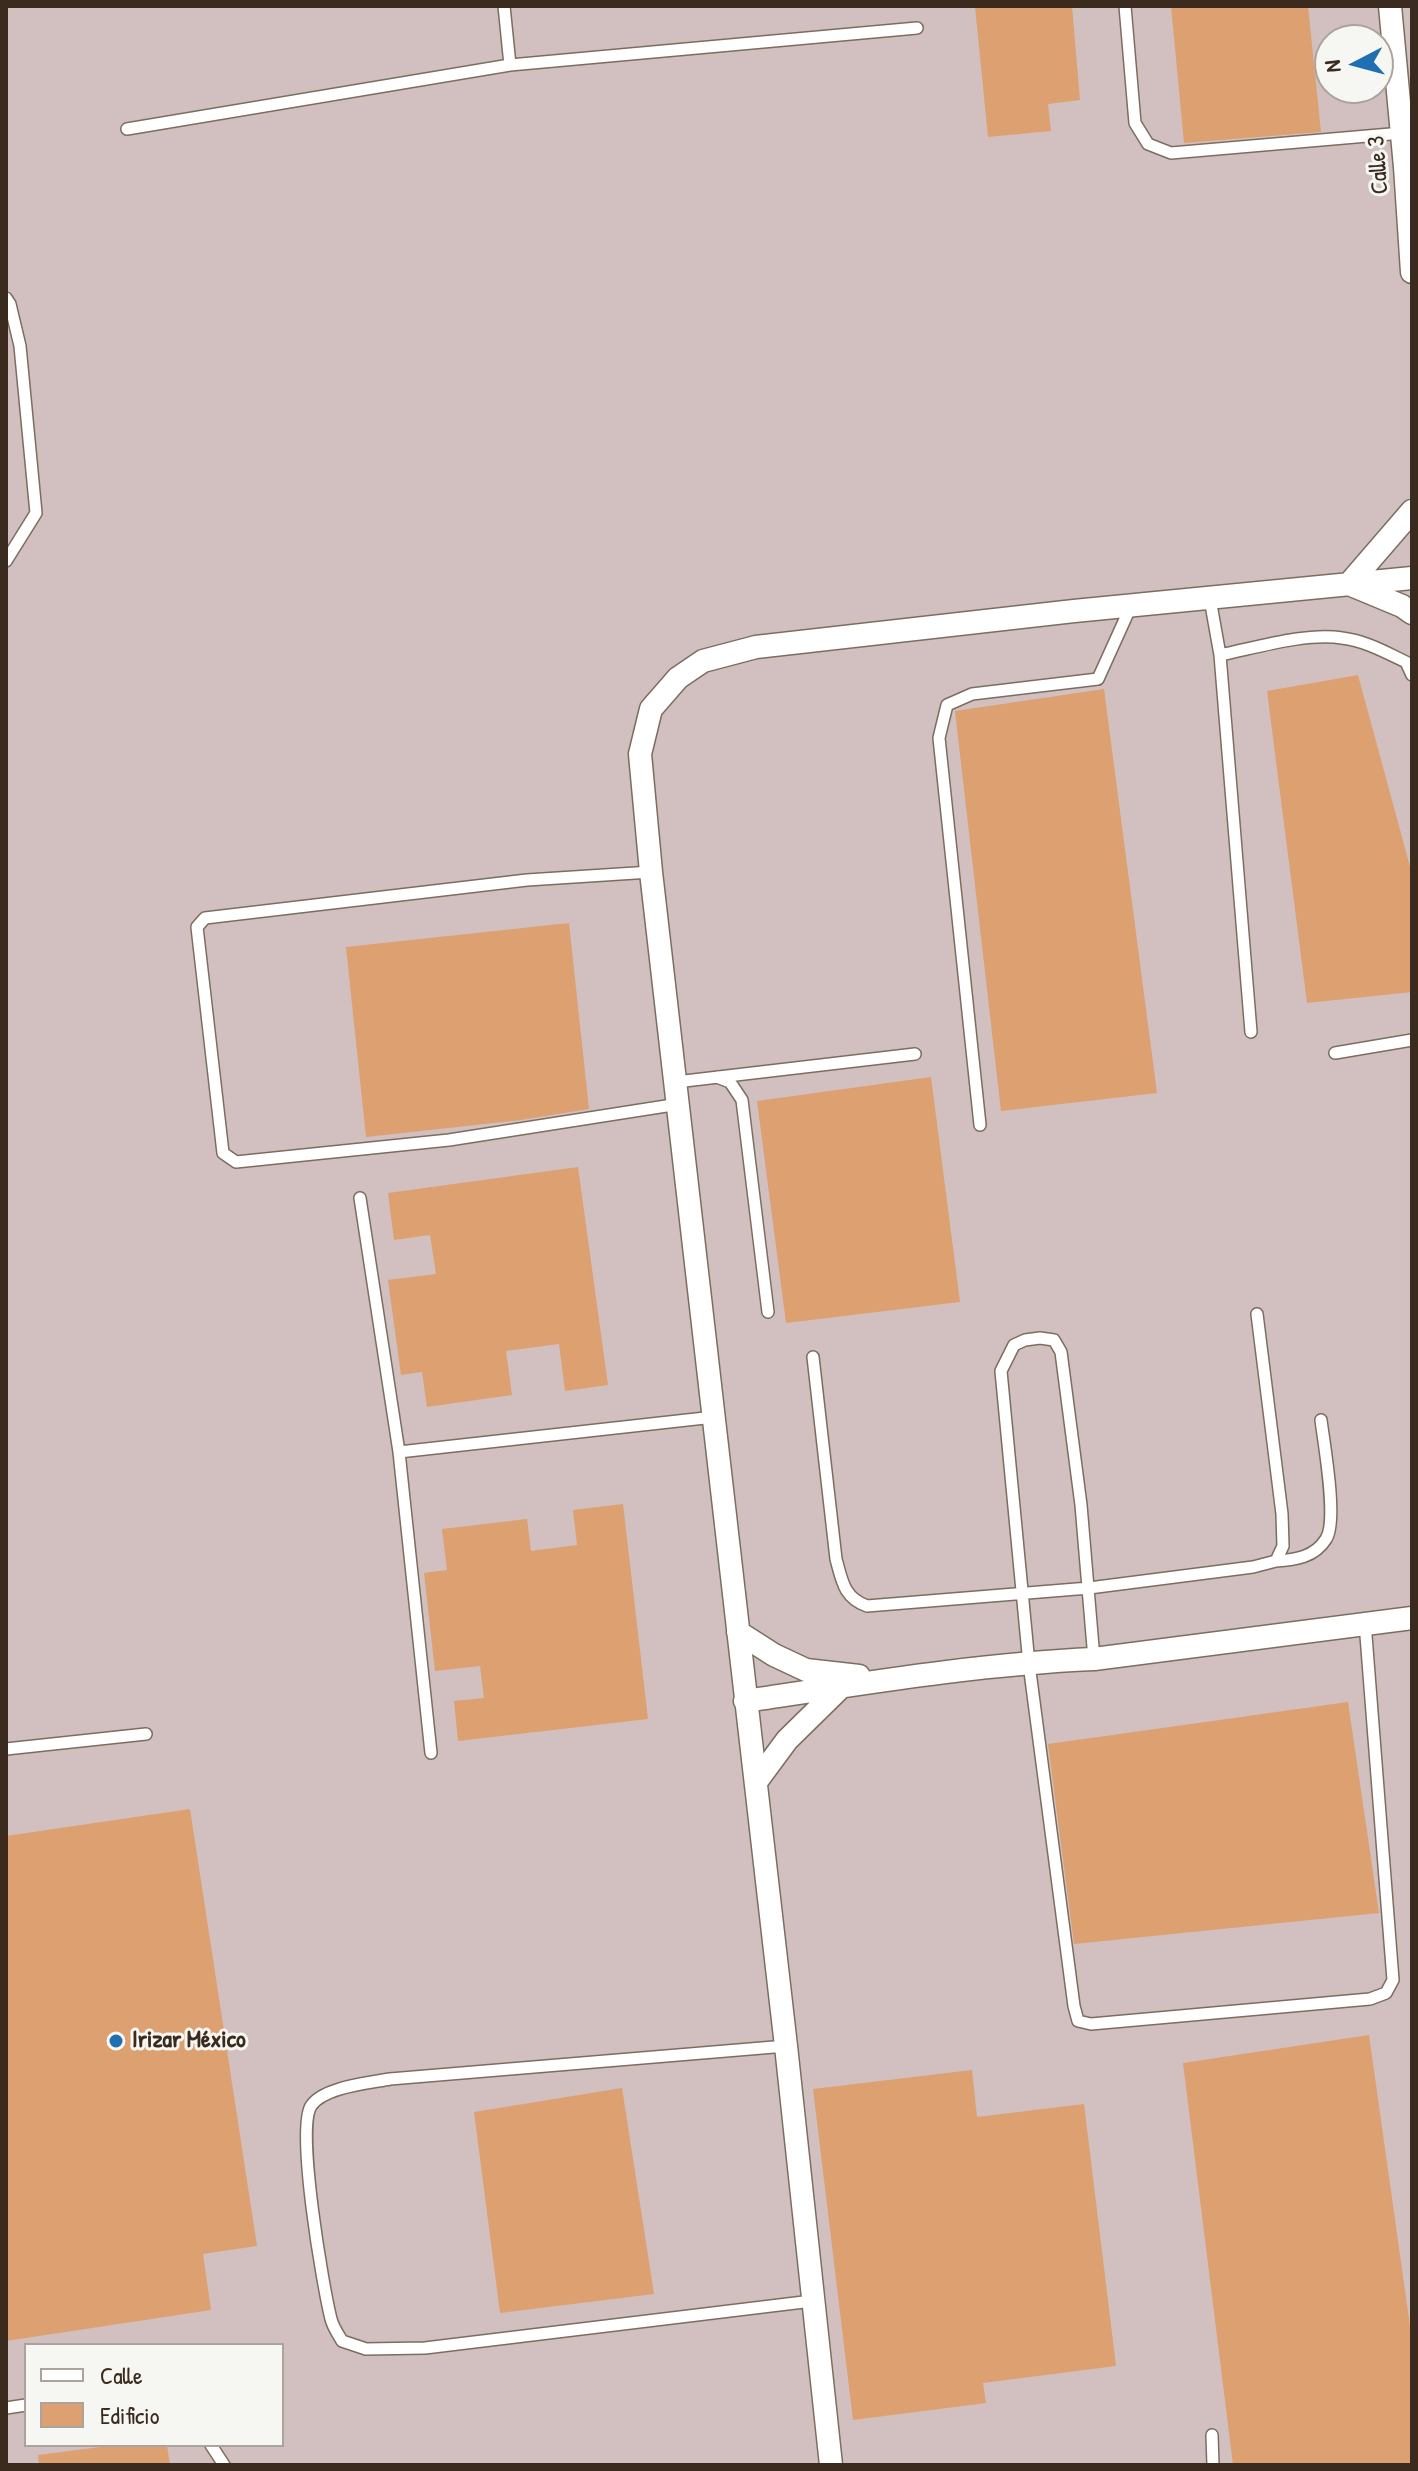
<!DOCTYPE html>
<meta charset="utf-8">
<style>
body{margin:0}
#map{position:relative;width:1418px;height:2471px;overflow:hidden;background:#f1ebd8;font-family:"Patrick Hand",sans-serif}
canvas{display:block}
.frame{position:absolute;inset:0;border:8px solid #3b2a1e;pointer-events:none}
.legend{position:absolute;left:24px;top:2343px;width:260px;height:104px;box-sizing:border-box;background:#f6f6f2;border:2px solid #aba49d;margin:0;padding:10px 14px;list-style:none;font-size:24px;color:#3b2a1e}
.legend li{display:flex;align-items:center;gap:16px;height:40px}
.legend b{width:40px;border:2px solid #aba49d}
.north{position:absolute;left:1314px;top:24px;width:80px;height:80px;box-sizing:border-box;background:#f6f6f2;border:2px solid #aba49d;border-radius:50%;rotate:264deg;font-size:22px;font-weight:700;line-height:32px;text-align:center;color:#3b2a1e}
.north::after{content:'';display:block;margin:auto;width:28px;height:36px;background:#1f6fb2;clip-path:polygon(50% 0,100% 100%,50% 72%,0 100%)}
</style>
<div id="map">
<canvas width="1418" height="2471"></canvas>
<div class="frame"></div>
<ul class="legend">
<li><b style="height:10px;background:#fff"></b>Calle</li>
<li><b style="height:22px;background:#dda070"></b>Edificio</li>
</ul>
<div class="north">N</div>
</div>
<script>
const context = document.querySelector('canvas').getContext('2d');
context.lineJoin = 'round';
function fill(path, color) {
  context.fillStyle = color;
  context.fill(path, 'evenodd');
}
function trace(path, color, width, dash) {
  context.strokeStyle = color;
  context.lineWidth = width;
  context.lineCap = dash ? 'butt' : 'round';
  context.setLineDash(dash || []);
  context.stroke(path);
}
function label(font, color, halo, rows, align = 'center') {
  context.font = font + ' "Patrick Hand",sans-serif';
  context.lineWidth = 6;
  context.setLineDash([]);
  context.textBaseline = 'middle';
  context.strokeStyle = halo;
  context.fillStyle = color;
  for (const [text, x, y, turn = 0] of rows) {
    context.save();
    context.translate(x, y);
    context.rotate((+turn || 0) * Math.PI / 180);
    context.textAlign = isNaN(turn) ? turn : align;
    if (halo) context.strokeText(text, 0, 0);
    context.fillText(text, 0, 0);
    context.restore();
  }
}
fill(new Path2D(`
 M 6,6 L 1412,6 L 1412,2465 L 6,2465 ZM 1330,40 L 1378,40 L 1378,88 L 1330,88 ZM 26,2345 L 282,2345 L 282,2445 L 26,2445 Z`), '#d2bfc0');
fill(new Path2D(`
 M 975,6 L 1072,6 L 1080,100 L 1048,104 L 1051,131 L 988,137 Z
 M 1171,6 L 1308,6 L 1321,132 L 1184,143 Z
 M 1358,675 L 1412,874 L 1412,992 L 1307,1003 L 1267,691 Z
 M 1104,689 L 1157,1093 L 1001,1111 L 955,711 Z
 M 569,923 L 589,1109 L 521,1120 L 366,1137 L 346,947 Z
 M 931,1077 L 960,1302 L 786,1323 L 757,1101 Z
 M 578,1167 L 608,1385 L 565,1391 L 559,1344 L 506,1351 L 512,1395 L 427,1407 L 422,1372 L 401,1375 L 388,1280 L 436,1274 L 430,1235 L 394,1240 L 388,1193 Z
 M 623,1504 L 648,1719 L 458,1741 L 454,1701 L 484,1698 L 480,1666 L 435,1671 L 424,1573 L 447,1570 L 442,1529 L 527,1519 L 531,1551 L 577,1545 L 573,1510 Z
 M 1348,1702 L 1379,1913 L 1074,1944 L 1048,1744 Z
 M 190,1809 L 257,2246 L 203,2254 L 211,2310 L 6,2341 L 6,1836 Z
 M 1369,2035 L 1412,2340 L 1412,2465 L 1233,2465 L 1183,2063 Z
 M 972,2070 L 977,2117 L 1084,2104 L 1116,2366 L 983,2383 L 986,2403 L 853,2420 L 813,2089 Z
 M 622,2088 L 654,2294 L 500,2313 L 474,2112 Z
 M 116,2445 L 167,2445 L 170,2465 L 39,2465 L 38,2455 Z`), '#dda070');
const service = new Path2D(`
 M 1125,6 L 1135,123 L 1148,144 L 1171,153 L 1402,133
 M 510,65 L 917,28
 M 127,129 L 510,65 L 504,6
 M 6,298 L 10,304 L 20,346 L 36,513 L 6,561
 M 1210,599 L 1220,655 L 1251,1032
 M 1220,655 C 1255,648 1307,632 1342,638 C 1366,641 1385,652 1406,662 L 1412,675
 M 651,872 L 527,880 L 205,918 L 197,927 L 223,1153 L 236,1162 L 449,1140 L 679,1104
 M 1335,1053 L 1412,1040
 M 717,1077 L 730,1082 L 742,1100 L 768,1312
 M 676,1082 L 915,1054
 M 980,1125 L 939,738 L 947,705 L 972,694 L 1098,679 L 1131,606
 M 360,1198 L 399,1452
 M 813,1357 L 836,1559 C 842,1581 844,1598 867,1606 L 1089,1588 L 1253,1567 L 1276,1561 L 1283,1546 L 1282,1514 L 1257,1314
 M 1276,1561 C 1295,1560 1315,1557 1326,1539 C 1338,1521 1324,1444 1321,1420
 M 1094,1659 L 1081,1505 L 1061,1352 L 1054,1340 L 1040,1338 L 1025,1340 L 1014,1345 L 1001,1371 L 1029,1664 L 1074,2006 L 1078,2021 L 1091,2024 L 1370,1999 L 1386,1993 L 1393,1980 L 1365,1623
 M 6,1749 L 146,1734
 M 431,1753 L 399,1452 L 714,1417
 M 786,2046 L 390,2079 C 369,2083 323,2087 311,2106 C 296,2130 323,2287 331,2319 C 333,2327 338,2334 342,2341 L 366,2349 L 425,2348 L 812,2301
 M 6,2408 L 26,2405
 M 1212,2435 L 1213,2465
 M 211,2445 L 224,2465`);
const minor = new Path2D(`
 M 1390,6 L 1405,167 L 1412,272
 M 1412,511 L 1349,584 L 1402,606 L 1412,613
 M 738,1632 L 774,1655 L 806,1670 L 859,1676
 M 745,1701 C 860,1684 977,1664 1094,1659 L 1412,1618
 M 756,1782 L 787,1740 L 842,1686
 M 831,2465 L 786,2046 L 651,872 L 640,754 L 651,709 L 678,678 L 703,661 L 756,647 L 1074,611 L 1412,578`);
trace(service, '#7b6e5f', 14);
trace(minor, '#7b6e5f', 25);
trace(service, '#fff', 11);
trace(minor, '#fff', 22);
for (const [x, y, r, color] of [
 [116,2041,8,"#1f6fb2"]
]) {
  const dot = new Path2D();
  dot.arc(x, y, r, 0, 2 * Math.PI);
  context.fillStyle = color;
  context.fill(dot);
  trace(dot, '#f6f6f2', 3);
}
label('24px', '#3b2a1e', '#f6f6f2', [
 ["Calle 3",1379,165,-94]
]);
label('bold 24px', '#3b2a1e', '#f6f6f2', [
 ["Irizar México",132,2041]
], 'left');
</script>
